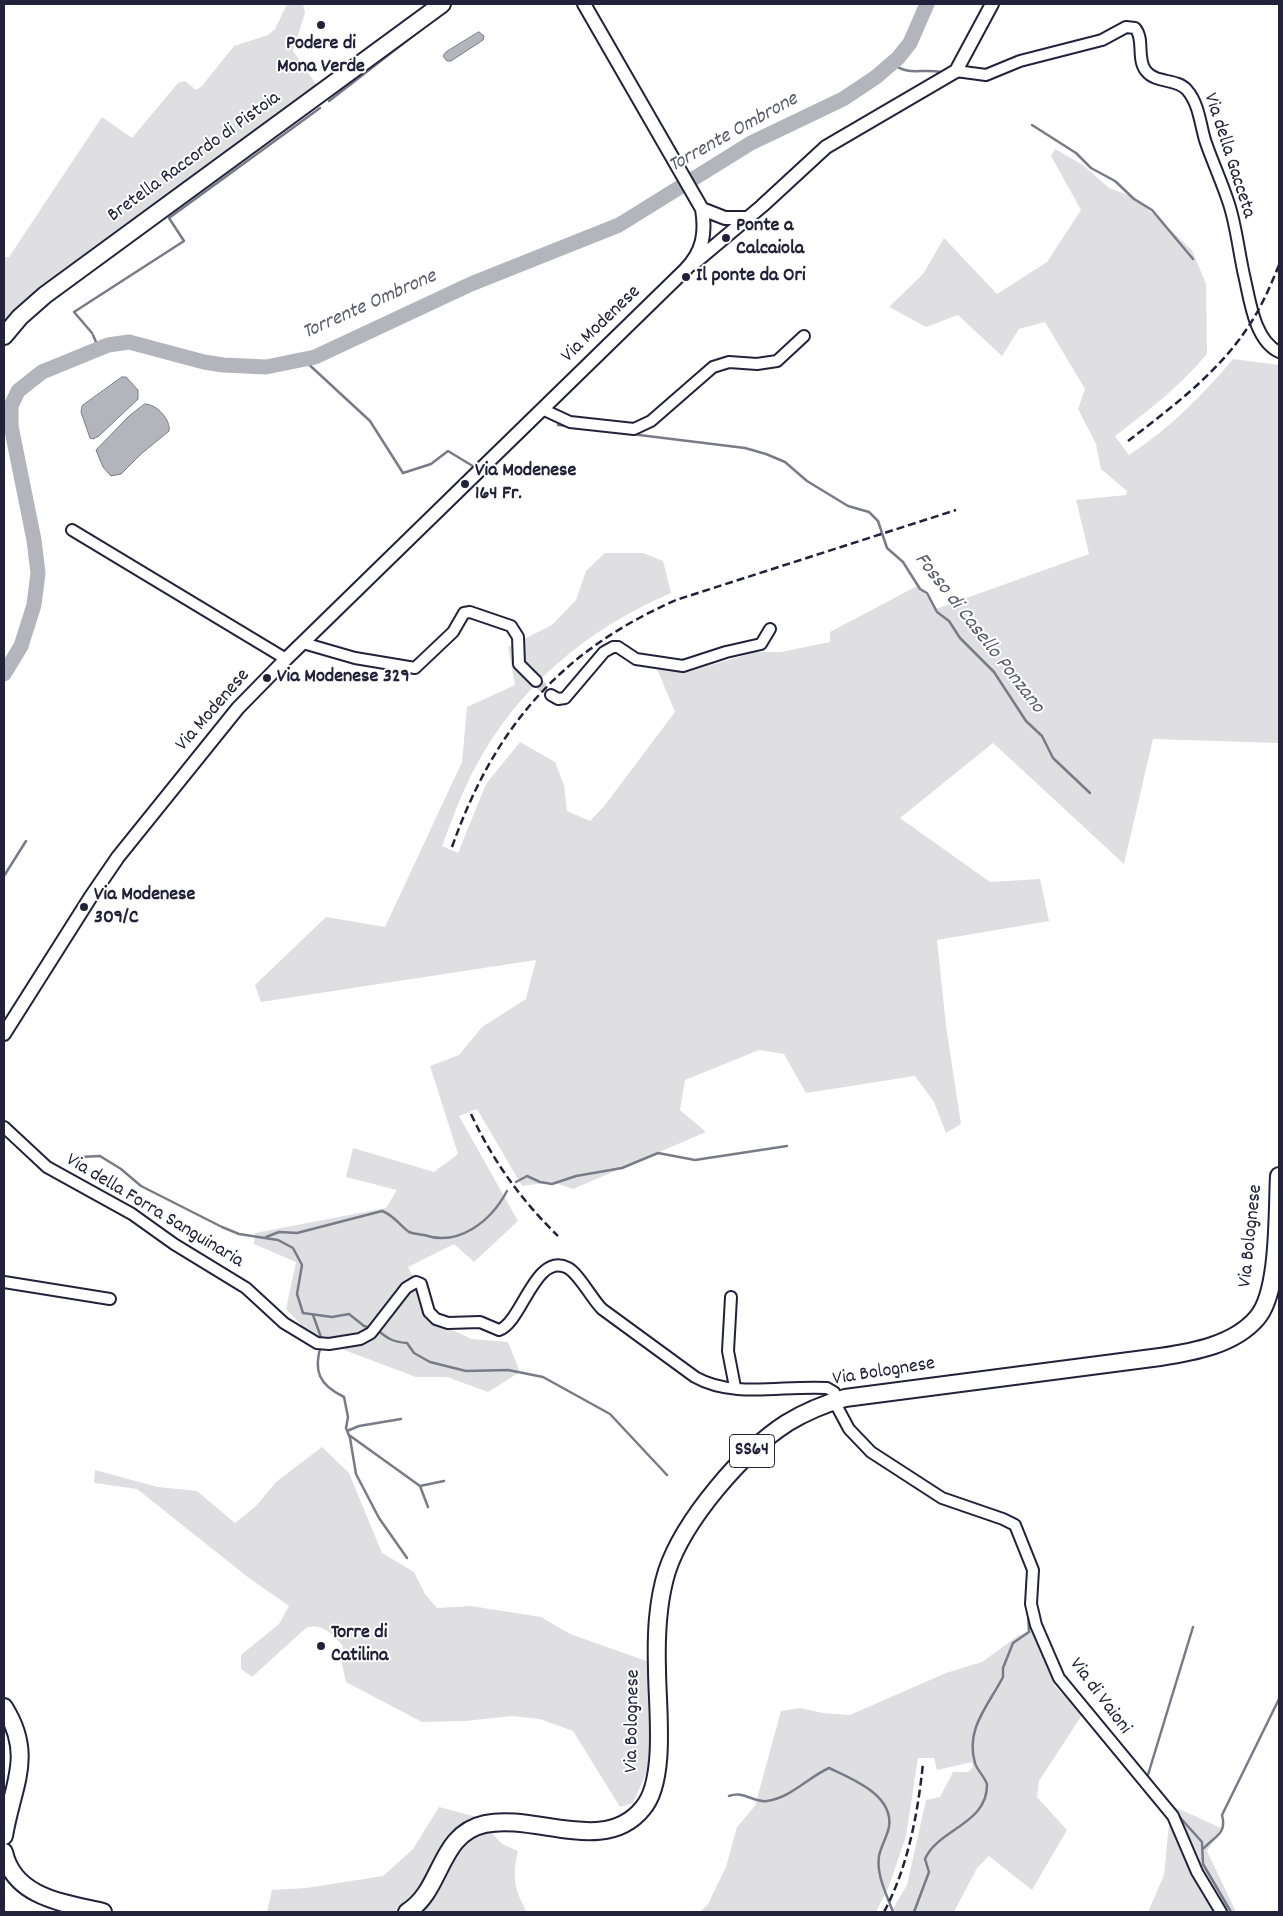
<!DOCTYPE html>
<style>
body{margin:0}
#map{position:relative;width:1283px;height:1916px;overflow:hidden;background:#fff;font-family:Dekko,sans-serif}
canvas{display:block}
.frame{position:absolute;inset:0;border:5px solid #22223b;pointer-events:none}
</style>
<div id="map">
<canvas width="1283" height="1916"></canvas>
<div class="frame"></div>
</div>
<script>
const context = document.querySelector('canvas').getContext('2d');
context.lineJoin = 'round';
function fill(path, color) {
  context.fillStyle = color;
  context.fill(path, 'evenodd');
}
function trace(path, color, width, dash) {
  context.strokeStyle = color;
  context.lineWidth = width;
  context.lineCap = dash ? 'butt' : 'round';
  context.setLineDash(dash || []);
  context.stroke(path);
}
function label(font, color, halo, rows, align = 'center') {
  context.font = font + ' Dekko,sans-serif';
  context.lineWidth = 4;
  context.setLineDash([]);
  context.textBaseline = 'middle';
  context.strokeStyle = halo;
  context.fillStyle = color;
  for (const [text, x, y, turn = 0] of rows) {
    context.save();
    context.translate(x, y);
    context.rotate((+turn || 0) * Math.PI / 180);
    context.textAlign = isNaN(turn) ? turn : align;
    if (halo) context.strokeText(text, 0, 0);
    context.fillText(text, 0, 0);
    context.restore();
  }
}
fill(new Path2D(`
 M 287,4 L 303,4 L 305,13 L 293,51 L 318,87 L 4,326 L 4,257 L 9,257 L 102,117 L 132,138 L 178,83 L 185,81 L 196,90 L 201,87 L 234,46 L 268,35 L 275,29 Z
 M 1055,149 L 1083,165 L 1109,188 L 1136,198 L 1192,250 L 1206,284 L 1207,354 C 1180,386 1148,411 1115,436 L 1129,455 C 1169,429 1203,395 1233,359 L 1279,365 L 1279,743 L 1153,739 L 1124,864 L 993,743 L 900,818 L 990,882 L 1040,879 L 1049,921 L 937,940 L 946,1026 L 961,1124 L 946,1133 L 934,1102 L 915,1076 L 806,1093 L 784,1054 L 759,1050 L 685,1080 L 680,1110 L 706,1132 L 573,1189 L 552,1182 L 522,1186 L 477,1109 L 459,1116 L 518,1221 L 474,1262 L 454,1244 L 408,1267 L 437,1323 L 472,1339 L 508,1342 L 520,1372 L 488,1392 L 447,1377 L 416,1377 L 315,1339 L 286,1309 L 296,1262 L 254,1244 L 255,1233 L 386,1208 L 397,1190 L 346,1177 L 353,1148 L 434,1172 L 458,1154 L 430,1066 L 459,1055 L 482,1027 L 526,999 L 536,960 L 261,1002 L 255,985 L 326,917 L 385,927 L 462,762 L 467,707 L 515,685 L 508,647 L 552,625 L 576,600 L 586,571 L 605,553 L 643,553 L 663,561 L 671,593 C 587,629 520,685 476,766 C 462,791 452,820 442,846 L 458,853 L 486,784 L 520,742 L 555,762 L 564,785 L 567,811 L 590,821 L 605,805 L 675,712 L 657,669 L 687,672 L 756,652 L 781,652 L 830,642 L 830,632 L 919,585 L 936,609 L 1089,554 L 1076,500 L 1126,495 L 1127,491 L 1101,469 L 1096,444 L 1078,409 L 1085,389 L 1045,322 L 1019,329 L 1002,356 L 958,315 L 926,327 L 889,307 L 923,274 L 944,238 L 997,294 L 1047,262 L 1081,210 L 1051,156 Z
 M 322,1447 L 349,1473 L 382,1553 L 414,1572 L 425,1594 L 437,1608 L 471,1606 L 541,1617 L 570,1634 L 652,1663 L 656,1752 L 633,1803 L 620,1807 L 573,1731 L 540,1719 L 512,1716 L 465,1721 L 422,1722 L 346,1682 L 342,1664 L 343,1646 C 333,1635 322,1622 306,1628 L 252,1677 L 241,1669 L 241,1655 L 279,1624 L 289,1606 L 249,1578 L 137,1489 L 94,1483 L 95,1470 L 158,1487 L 197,1491 L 235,1523 L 256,1506 L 276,1482 Z
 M 1033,1630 L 1055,1686 L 1082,1715 L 1039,1781 L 1037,1797 L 1067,1830 L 1032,1890 L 989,1856 L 977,1868 L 954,1912 L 891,1912 L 907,1885 L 926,1800 L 940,1797 L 953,1772 L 968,1772 L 973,1767 L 972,1762 L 937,1770 L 934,1758 L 918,1758 L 906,1836 L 889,1886 L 876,1912 L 700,1912 L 708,1904 L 726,1867 L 737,1827 L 755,1806 L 781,1711 L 800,1708 L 823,1713 L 850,1715 L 946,1673 L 982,1662 L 1019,1635 Z
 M 439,1807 L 477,1817 L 502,1844 L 518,1851 C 512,1877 514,1889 527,1912 L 267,1912 L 272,1890 L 306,1888 L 383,1876 L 413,1849 Z
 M 1175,1807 L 1221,1828 L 1207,1851 L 1236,1912 L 1148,1912 L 1164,1875 L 1169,1824 Z`), '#dfdfe2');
const water = new Path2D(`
 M 479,32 L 484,36 L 483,40 L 451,61 L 447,61 L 443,56 L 446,52 Z
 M 122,377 L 126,377 L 138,390 L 138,399 L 99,436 L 93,439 L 90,438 L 81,412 L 82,406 Z
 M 145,404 C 157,404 171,420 169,431 L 141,454 L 121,474 L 111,476 L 103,467 L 96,450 L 129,416 Z`);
fill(water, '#b4b4bc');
trace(water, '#7a7a88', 1);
trace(new Path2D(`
 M 892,63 C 909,77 921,68 941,72
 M 329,101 L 422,29 L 423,26
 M 1032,125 L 1076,153 L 1091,168 L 1115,181 L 1134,199 L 1152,210 L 1193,259
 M 92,333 L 74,312 L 184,241 L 169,218 L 320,108
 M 93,335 L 99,349
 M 303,359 L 370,421 L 403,473 L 431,464 L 448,451 L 476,468
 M 4,404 L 11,406
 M 558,425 L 568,426
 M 581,428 L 623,433
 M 631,434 L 745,448 L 766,454 L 785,462 L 807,481 L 848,506 L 869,512 L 878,521 L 887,548 L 903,562 L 920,589 L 927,593 L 937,612 L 949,621 L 960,638 L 994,672 L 1026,721 L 1042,736 L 1053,758 L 1090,793
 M 4,876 L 26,841
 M 80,1157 L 100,1156 L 121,1169 L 141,1186 L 222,1227 L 239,1234 L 278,1240 L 293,1248 L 302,1265 L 297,1294 L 303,1313 L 332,1317 L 349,1314 L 364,1326 L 371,1328
 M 516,1182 L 527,1176 L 540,1182 L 552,1184 L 576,1176 L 622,1168 L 658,1153 L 695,1160 L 787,1146
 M 266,1237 L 279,1232 L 297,1233 L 382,1211 C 394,1215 399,1225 409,1232 C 414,1234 419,1234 424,1235 C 459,1247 491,1221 507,1191
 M 313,1315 L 322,1340
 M 376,1329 C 387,1338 392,1342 407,1343 L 414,1353 L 430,1362 L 466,1371 L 508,1370 L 543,1377 L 610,1414 L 667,1475
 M 321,1345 C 313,1371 319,1385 344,1397 L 348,1417 L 346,1428 L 350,1438 L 356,1474 L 379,1518 L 407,1558
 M 347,1431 L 359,1426 L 401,1419
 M 349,1435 L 420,1486 L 428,1507
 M 420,1486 L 444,1481
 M 1147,1778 L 1193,1627
 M 729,1796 C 744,1790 753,1803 767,1801 C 792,1797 807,1778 829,1768 C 852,1779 894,1795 889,1827 C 887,1837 881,1846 879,1856 C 876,1875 887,1895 893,1912
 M 1176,1813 L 1202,1842 L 1203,1864 L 1231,1912
 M 1204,1848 C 1215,1836 1227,1834 1222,1815 L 1279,1699
 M 914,1912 L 929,1872 L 925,1859 C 938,1829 988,1824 987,1784 C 984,1776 977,1770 975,1763 C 965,1729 988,1706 1003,1677 L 1003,1668 L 1013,1643 L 1029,1632 L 1028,1613`), '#7a7a88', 2.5);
trace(new Path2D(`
 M 4,674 L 21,646 L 34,605 L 38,573 L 34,540 L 11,426 L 11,406 L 18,391 L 42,372 L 108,345 L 129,342 L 204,362 L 223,365 L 266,367 L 315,357 L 471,284 L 619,225 L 751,143 L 843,99 L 876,77 L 898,58 L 910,43 L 927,4`), '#b4b4bc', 15);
trace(new Path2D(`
 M 536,681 L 551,695`), '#d3d3d8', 10, [10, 5]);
const minor = new Path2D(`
 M 956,71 L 986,75 L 1020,61 L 1102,40 L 1126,27 L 1135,28 C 1145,39 1136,59 1146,71 C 1156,84 1177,78 1187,90 C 1199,104 1200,123 1205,140 C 1212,161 1222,182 1229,204 C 1236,225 1239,253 1244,275 C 1250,300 1254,340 1279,352
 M 542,409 L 570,422 L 634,429 L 651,421 L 713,367 L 729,362 L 757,364 L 777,361 L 804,336
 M 72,530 L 286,659
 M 303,643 L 355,658 L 415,668 L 453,632 L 464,613 L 470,612 L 511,626 L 518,637 L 519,664 L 536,681
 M 551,695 L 558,699 L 565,698 L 604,652 L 613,647 L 618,647 L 636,659 L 683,666 L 726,652 L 761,644 L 770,629
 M 4,1127 L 47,1167 L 132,1214 L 174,1244 L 246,1288 L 284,1323 L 317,1343 L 329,1344 L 360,1339 L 371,1333 L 406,1288 L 416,1282 L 421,1284 L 429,1312 L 436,1319 L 448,1323 L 480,1322 L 499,1330 C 522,1323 535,1251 568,1268 C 579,1274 592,1299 602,1309 L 695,1377 C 734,1399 783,1385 827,1388 L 834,1392 L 838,1400
 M 4,1282 L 110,1299
 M 731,1297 L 728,1351 L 735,1387
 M 834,1401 L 849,1429 L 871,1452 L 942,1498 L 1003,1519 L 1015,1525 L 1033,1570 L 1031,1604 L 1036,1625 L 1059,1678 L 1173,1816 L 1197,1872 L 1221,1912`);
const tertiary = new Path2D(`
 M 702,209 L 725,218 L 748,218
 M 693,264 L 762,206 L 826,147 L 956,71 L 992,4
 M 4,1034 L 90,898 L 118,857 L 238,708 L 286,659 L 685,270 C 703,252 706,233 702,209 L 584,4`);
const primary = new Path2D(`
 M 4,336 L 20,317 L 45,295 L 442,4
 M 4,1707 C 35,1756 12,1786 4,1836
 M 4,1852 C 14,1898 65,1903 103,1912
 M 407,1912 C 443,1890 438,1834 485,1824 C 535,1813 605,1856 643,1808 C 667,1780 657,1705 657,1669 C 656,1636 657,1603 667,1571 C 684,1520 742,1452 787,1423 C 805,1412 824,1404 845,1398 L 1160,1357 C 1193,1352 1234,1345 1257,1318 C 1280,1292 1277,1211 1279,1176`);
trace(minor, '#22223b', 14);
trace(tertiary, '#22223b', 16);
trace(primary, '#22223b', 20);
trace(minor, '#fff', 10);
trace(tertiary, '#fff', 12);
trace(primary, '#fff', 16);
trace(new Path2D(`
 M 1128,441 C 1171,408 1218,373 1248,327 C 1261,308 1270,287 1279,265
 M 452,847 C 494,728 560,651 676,600 L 956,510
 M 471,1114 C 493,1161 521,1200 558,1236
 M 884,1912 C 908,1867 918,1813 923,1763`), '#22223b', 2.5, [8, 4]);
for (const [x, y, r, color] of [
 [321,25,5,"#22223b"],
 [726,238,5,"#22223b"],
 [686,277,5,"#22223b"],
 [465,484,5,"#22223b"],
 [267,678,5,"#22223b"],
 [84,907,5,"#22223b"],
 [321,1646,5,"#22223b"]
]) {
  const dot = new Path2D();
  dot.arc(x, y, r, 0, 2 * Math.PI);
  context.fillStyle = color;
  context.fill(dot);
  trace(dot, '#fff', 2);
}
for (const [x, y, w] of [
 [752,1451,45]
]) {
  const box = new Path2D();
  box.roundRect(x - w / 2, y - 16.5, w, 33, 4);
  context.fillStyle = '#fff';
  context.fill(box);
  trace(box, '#22223b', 1);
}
label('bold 19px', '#22223b', null, [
 ["SS64",752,1451]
]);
label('bold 20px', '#22223b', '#fff', [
 ["Podere di",321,45,"center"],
 ["Mona Verde",321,68,"center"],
 ["Ponte a",736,227],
 ["Calcaiola",736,250],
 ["Il ponte da Ori",696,277],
 ["Via Modenese",475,472],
 ["164 Fr.",475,495],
 ["Via Modenese 329",277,678],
 ["Via Modenese",94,896],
 ["309/C",94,919],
 ["Torre di",331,1634],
 ["Catilina",331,1657]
], 'left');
label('20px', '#22223b', '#fff', [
 ["Via della Gacceta",1228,156,72],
 ["Bretella Raccordo di Pistoia",195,158,-36],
 ["Via Modenese",602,325,-44],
 ["Via Modenese",214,711,-49],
 ["Via della Forra Sanguinaria",154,1212,31],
 ["Via Bolognese",1252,1236,-84],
 ["Via Bolognese",884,1373,-9],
 ["Via di Vaioni",1099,1697,53],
 ["Via Bolognese",634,1721,-89]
]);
label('italic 21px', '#5c5c6f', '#fff', [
 ["Torrente Ombrone",734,134,-29],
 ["Torrente Ombrone",370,306,-24],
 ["Fosso di Casello Ponzano",978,634,52]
]);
</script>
